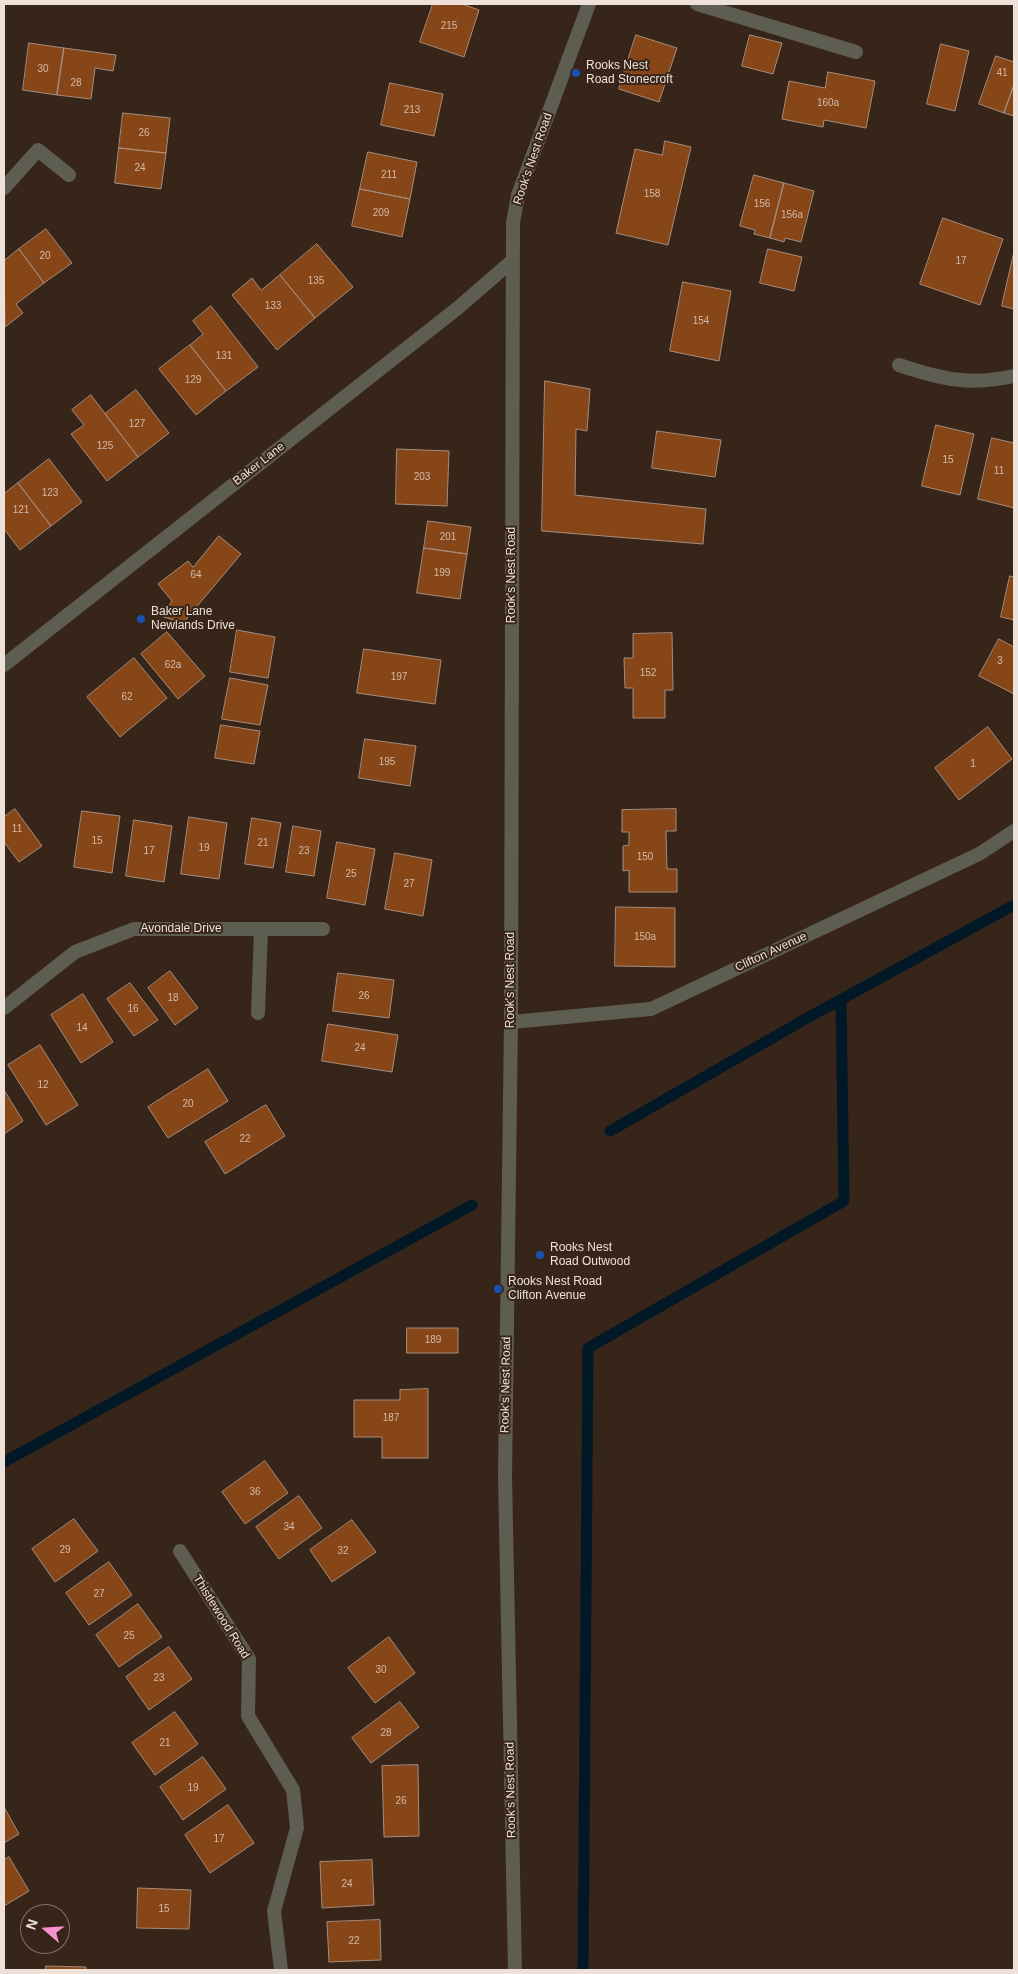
<!DOCTYPE html>
<style>
body{margin:0}
#map{position:relative;width:1018px;height:1974px;overflow:hidden;background:#382519;font-family:Arial,sans-serif}
canvas{display:block}
.frame{position:absolute;inset:0;border:5px solid #eee1d9;pointer-events:none}
.north{position:absolute;left:20px;top:1904px;width:50px;height:50px;box-sizing:border-box;background:#382519;border:1px solid #817066;border-radius:50%;rotate:289deg;font-size:14px;font-weight:700;line-height:20px;text-align:center;color:#eee1d9}
.north::after{content:'';display:block;margin:auto;width:18px;height:22px;background:#f790cf;clip-path:polygon(50% 0,100% 100%,50% 72%,0 100%)}
</style>
<div id="map">
<canvas width="1018" height="1974"></canvas>
<div class="frame"></div>
<div class="north">N</div>
</div>
<script>
const context = document.querySelector('canvas').getContext('2d');
context.lineJoin = 'round';
function trace(path, color, width, dash) {
  context.strokeStyle = color;
  context.lineWidth = width;
  context.lineCap = dash ? 'butt' : 'round';
  context.setLineDash(dash || []);
  context.stroke(path);
}
function fill(path, color) {
  context.fillStyle = color;
  context.fill(path, 'evenodd');
}
function label(font, color, halo, rows, align = 'center') {
  context.font = font + ' Arial,sans-serif';
  context.lineWidth = 4;
  context.setLineDash([]);
  context.textBaseline = 'middle';
  context.strokeStyle = halo;
  context.fillStyle = color;
  for (const [text, x, y, turn = 0] of rows) {
    context.save();
    context.translate(x, y);
    context.rotate((+turn || 0) * Math.PI / 180);
    context.textAlign = isNaN(turn) ? turn : align;
    if (halo) context.strokeText(text, 0, 0);
    context.fillText(text, 0, 0);
    context.restore();
  }
}
trace(new Path2D(`
 M 610,1131 L 809,1017 L 1014,905
 M 4,1462 L 472,1205
 M 583,1970 L 588,1348 L 844,1201 L 841,1000`), '#011927', 11);
const building = new Path2D(`
 M 433,4 L 462,4 L 479,10 L 464,57 L 420,42 Z
 M 636,35 L 677,48 L 659,102 L 619,89 Z
 M 750,35 L 782,43 L 773,74 L 742,66 Z
 M 29,43 L 64,48 L 57,95 L 23,90 Z
 M 941,44 L 969,51 L 955,111 L 927,104 Z
 M 64,48 L 116,55 L 113,71 L 95,68 L 91,99 L 57,95 Z
 M 996,56 L 1014,62 L 1014,85 L 1004,113 L 979,104 Z
 M 828,72 L 875,81 L 866,128 L 824,120 L 823,127 L 782,119 L 789,81 L 825,88 Z
 M 390,83 L 443,94 L 434,136 L 381,125 Z
 M 1014,85 L 1014,116 L 1004,113 Z
 M 123,113 L 170,118 L 166,153 L 119,148 Z
 M 665,141 L 691,147 L 668,245 L 616,233 L 635,149 L 662,155 Z
 M 119,148 L 166,153 L 161,189 L 115,183 Z
 M 368,152 L 417,162 L 410,199 L 360,189 Z
 M 754,175 L 784,183 L 770,238 L 754,234 L 755,230 L 740,226 Z
 M 784,183 L 814,191 L 801,242 L 785,238 L 784,242 L 770,238 Z
 M 360,189 L 410,199 L 402,237 L 352,226 Z
 M 943,218 L 1003,239 L 980,305 L 920,284 Z
 M 46,229 L 72,263 L 44,283 L 19,249 Z
 M 317,244 L 353,287 L 315,318 L 280,275 Z
 M 19,249 L 44,283 L 16,304 L 23,313 L 5,327 L 4,261 Z
 M 768,249 L 802,257 L 794,291 L 760,283 Z
 M 1014,252 L 1014,309 L 1002,306 Z
 M 280,275 L 315,318 L 277,350 L 232,295 L 252,278 L 261,290 Z
 M 683,282 L 731,291 L 719,361 L 670,351 Z
 M 211,306 L 258,367 L 226,391 L 190,345 L 203,334 L 193,321 Z
 M 190,345 L 226,391 L 196,415 L 159,369 Z
 M 545,381 L 590,389 L 587,431 L 576,429 L 575,495 L 706,509 L 703,544 L 542,531 Z
 M 136,390 L 169,433 L 138,457 L 105,414 Z
 M 91,395 L 138,457 L 107,481 L 71,434 L 84,425 L 72,410 Z
 M 936,425 L 974,434 L 960,495 L 922,486 Z
 M 657,431 L 721,440 L 715,477 L 652,468 Z
 M 992,438 L 1014,443 L 1014,508 L 978,499 Z
 M 397,449 L 449,451 L 447,506 L 396,504 Z
 M 49,459 L 82,502 L 51,526 L 18,483 Z
 M 18,483 L 51,526 L 20,550 L 4,529 L 4,494 Z
 M 428,521 L 471,527 L 467,554 L 424,548 Z
 M 219,536 L 241,554 L 183,623 L 161,616 L 172,601 L 158,584 L 188,561 L 193,567 Z
 M 424,548 L 467,554 L 460,599 L 417,593 Z
 M 1010,576 L 1014,577 L 1014,620 L 1001,617 Z
 M 237,630 L 275,637 L 268,678 L 230,672 Z
 M 167,632 L 205,676 L 178,699 L 141,654 Z
 M 672,633 L 673,690 L 665,690 L 665,718 L 633,718 L 633,688 L 625,688 L 624,658 L 633,658 L 633,634 Z
 M 999,639 L 1014,647 L 1014,694 L 979,676 Z
 M 364,649 L 441,660 L 435,704 L 357,693 Z
 M 134,658 L 167,698 L 120,737 L 87,697 Z
 M 230,678 L 268,685 L 260,725 L 222,719 Z
 M 221,725 L 260,731 L 254,764 L 215,758 Z
 M 988,727 L 1012,759 L 959,800 L 935,768 Z
 M 365,739 L 416,746 L 410,786 L 359,778 Z
 M 15,809 L 42,846 L 19,862 L 4,842 L 4,817 Z
 M 676,809 L 676,831 L 666,831 L 667,869 L 677,869 L 677,892 L 629,892 L 629,870 L 623,871 L 623,846 L 629,845 L 629,832 L 622,832 L 622,810 Z
 M 82,811 L 120,816 L 112,873 L 74,867 Z
 M 189,817 L 227,823 L 219,879 L 181,874 Z
 M 252,818 L 281,823 L 273,868 L 245,864 Z
 M 134,820 L 172,826 L 164,882 L 126,876 Z
 M 293,826 L 321,831 L 314,876 L 286,872 Z
 M 337,842 L 375,849 L 365,905 L 327,898 Z
 M 395,853 L 432,860 L 423,916 L 385,909 Z
 M 616,907 L 675,908 L 675,967 L 615,966 Z
 M 170,971 L 198,1008 L 175,1025 L 148,988 Z
 M 338,973 L 394,980 L 389,1018 L 333,1011 Z
 M 130,983 L 158,1020 L 134,1036 L 107,999 Z
 M 83,994 L 113,1042 L 81,1063 L 51,1015 Z
 M 328,1024 L 398,1035 L 392,1072 L 322,1061 Z
 M 40,1045 L 78,1105 L 46,1125 L 8,1065 Z
 M 208,1069 L 228,1101 L 168,1138 L 148,1107 Z
 M 4,1090 L 23,1121 L 4,1134 Z
 M 266,1105 L 285,1136 L 225,1174 L 205,1142 Z
 M 407,1328 L 458,1328 L 458,1353 L 407,1353 Z
 M 428,1389 L 428,1458 L 382,1458 L 382,1437 L 354,1437 L 354,1400 L 400,1400 L 400,1390 Z
 M 265,1461 L 288,1493 L 245,1524 L 222,1492 Z
 M 299,1496 L 322,1528 L 279,1559 L 256,1527 Z
 M 74,1519 L 98,1551 L 55,1582 L 32,1549 Z
 M 352,1520 L 376,1552 L 332,1582 L 310,1550 Z
 M 109,1562 L 132,1595 L 89,1625 L 66,1593 Z
 M 138,1604 L 162,1637 L 119,1667 L 96,1635 Z
 M 389,1637 L 415,1673 L 375,1703 L 348,1668 Z
 M 169,1647 L 192,1679 L 149,1710 L 126,1677 Z
 M 400,1702 L 419,1727 L 371,1763 L 352,1738 Z
 M 175,1712 L 198,1744 L 155,1775 L 132,1743 Z
 M 203,1757 L 226,1789 L 183,1820 L 160,1787 Z
 M 418,1765 L 419,1836 L 384,1837 L 382,1766 Z
 M 228,1805 L 254,1843 L 210,1873 L 185,1835 Z
 M 4,1807 L 19,1834 L 4,1843 Z
 M 9,1857 L 29,1891 L 4,1906 L 4,1860 Z
 M 372,1860 L 374,1905 L 322,1908 L 320,1862 Z
 M 138,1888 L 191,1890 L 189,1929 L 137,1928 Z
 M 380,1920 L 381,1960 L 329,1962 L 327,1922 Z
 M 46,1966 L 86,1967 L 86,1970 L 46,1970 Z`);
fill(building, '#874618');
trace(building, '#a58d7f', 1);
trace(new Path2D(`
 M 697,4 L 856,52`), '#5d5d52', 14);
trace(new Path2D(`
 M 4,188 L 38,150 L 69,175
 M 899,365 C 941,379 969,386 1014,376
 M 4,1008 L 75,952 L 134,929 L 323,929
 M 258,1013 L 261,929
 M 511,1022 L 651,1009 L 979,854 L 1014,831
 M 180,1551 L 249,1659 L 248,1716 L 293,1790 L 297,1828 L 274,1911 L 281,1970`), '#5d5d52', 14);
trace(new Path2D(`
 M 4,665 L 459,307 L 512,261
 M 515,1970 L 505,1476 L 511,1022 L 513,223 L 518,195 L 589,4`), '#5d5d52', 14);
for (const [x, y, r, color] of [
 [576,73,5,"#1a4fb4"],
 [141,619,5,"#1a4fb4"],
 [540,1255,5,"#1a4fb4"],
 [498,1289,5,"#1a4fb4"]
]) {
  const dot = new Path2D();
  dot.arc(x, y, r, 0, 2 * Math.PI);
  context.fillStyle = color;
  context.fill(dot);
  trace(dot, '#382519', 2);
}
label('10px', '#d4baa9', null, [
 ["215",449,26],
 ["30",43,69],
 ["41",1002,73],
 ["28",76,83],
 ["160a",828,103],
 ["213",412,110],
 ["26",144,133],
 ["24",140,168],
 ["211",389,175],
 ["158",652,194],
 ["156",762,204],
 ["209",381,213],
 ["156a",792,215],
 ["20",45,256],
 ["17",961,261],
 ["135",316,281],
 ["133",273,306],
 ["154",701,321],
 ["131",224,356],
 ["129",193,380],
 ["127",137,424],
 ["125",105,446],
 ["15",948,460],
 ["11",999,471],
 ["203",422,477],
 ["123",50,493],
 ["121",21,510],
 ["201",448,537],
 ["199",442,573],
 ["64",196,575],
 ["3",1000,661],
 ["62a",173,665],
 ["152",648,673],
 ["197",399,677],
 ["62",127,697],
 ["195",387,762],
 ["1",973,764],
 ["11",17,829],
 ["15",97,841],
 ["21",263,843],
 ["19",204,848],
 ["17",149,851],
 ["23",304,851],
 ["150",645,857],
 ["25",351,874],
 ["27",409,884],
 ["150a",645,937],
 ["26",364,996],
 ["18",173,998],
 ["16",133,1009],
 ["14",82,1028],
 ["24",360,1048],
 ["12",43,1085],
 ["20",188,1104],
 ["22",245,1139],
 ["189",433,1340],
 ["187",391,1418],
 ["36",255,1492],
 ["34",289,1527],
 ["29",65,1550],
 ["32",343,1551],
 ["27",99,1594],
 ["25",129,1636],
 ["30",381,1670],
 ["23",159,1678],
 ["28",386,1733],
 ["21",165,1743],
 ["19",193,1788],
 ["26",401,1801],
 ["17",219,1839],
 ["24",347,1884],
 ["15",164,1909],
 ["22",354,1941]
]);
label('12px', '#eee1d9', '#382519', [
 ["Rooks Nest",586,66],
 ["Road Stonecroft",586,80],
 ["Baker Lane",151,612],
 ["Newlands Drive",151,626],
 ["Rooks Nest",550,1248],
 ["Road Outwood",550,1262],
 ["Rooks Nest Road",508,1282],
 ["Clifton Avenue",508,1296]
], 'left');
label('12px', '#eee1d9', '#382519', [
 ["Rook's Nest Road",533,159,-71],
 ["Baker Lane",259,464,-38],
 ["Rook's Nest Road",512,575,-90],
 ["Avondale Drive",181,929],
 ["Clifton Avenue",771,952,-25],
 ["Rook's Nest Road",511,980,-90],
 ["Rook's Nest Road",506,1385,-89],
 ["Thistlewood Road",221,1617,58],
 ["Rook's Nest Road",511,1790,-91]
]);
</script>
